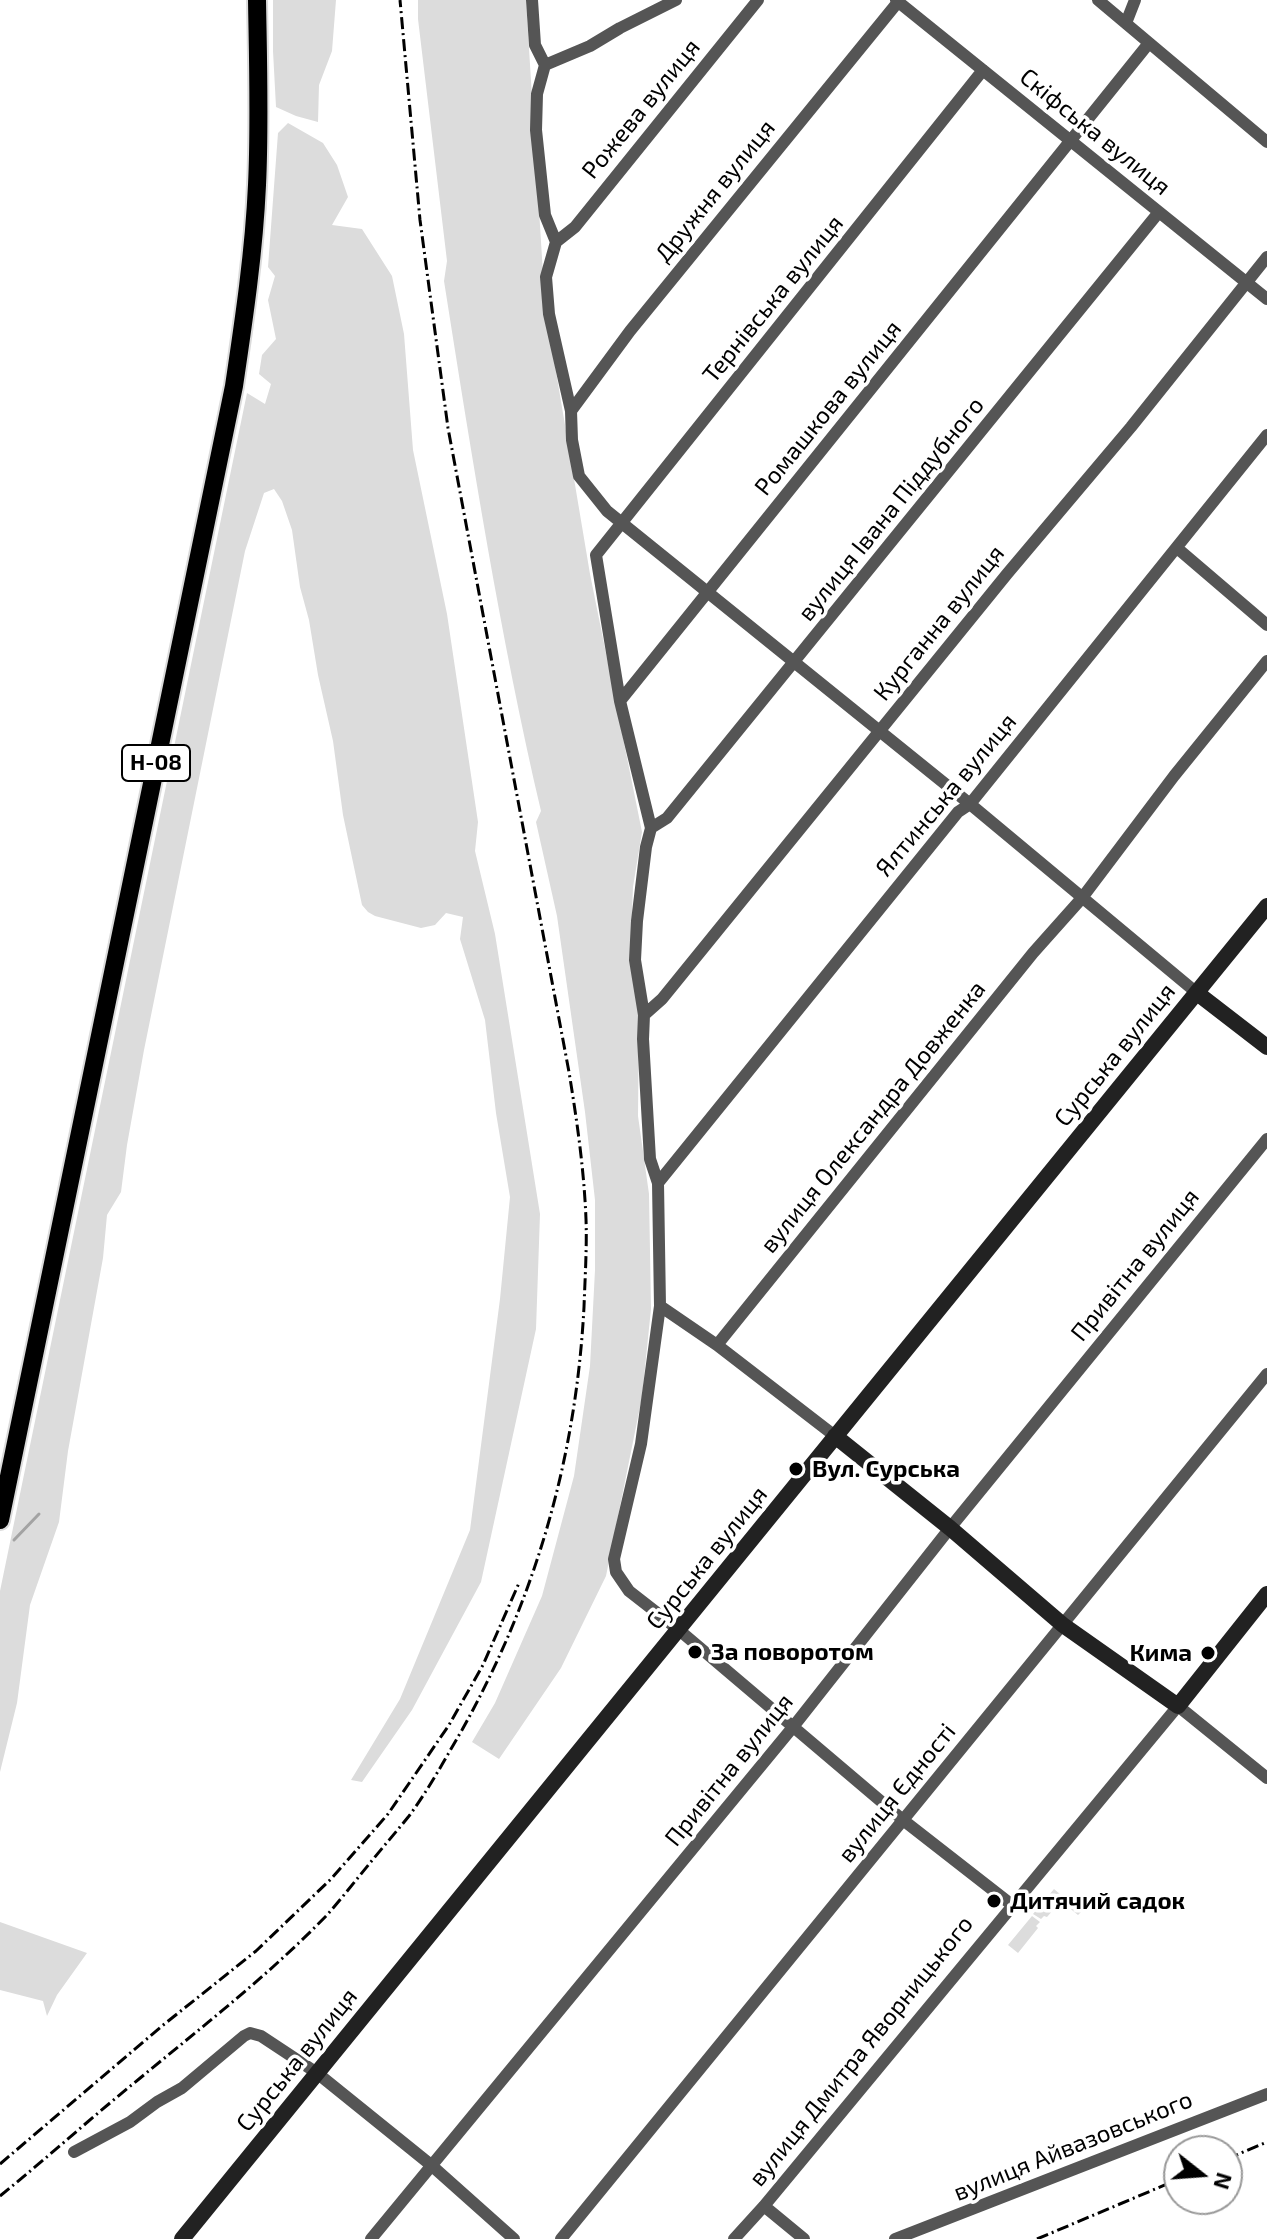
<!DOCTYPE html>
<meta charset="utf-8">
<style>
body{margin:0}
#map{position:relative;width:1267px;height:2239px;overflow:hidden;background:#fff;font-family:"Exo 2",sans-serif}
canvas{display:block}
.north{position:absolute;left:1163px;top:2135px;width:80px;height:80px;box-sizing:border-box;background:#fff;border:2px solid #999;border-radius:50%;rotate:107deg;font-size:22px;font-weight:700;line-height:32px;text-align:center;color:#000}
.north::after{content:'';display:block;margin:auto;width:28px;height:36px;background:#000;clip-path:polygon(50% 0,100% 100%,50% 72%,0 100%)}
</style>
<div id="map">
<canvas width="1267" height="2239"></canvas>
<div class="north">N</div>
</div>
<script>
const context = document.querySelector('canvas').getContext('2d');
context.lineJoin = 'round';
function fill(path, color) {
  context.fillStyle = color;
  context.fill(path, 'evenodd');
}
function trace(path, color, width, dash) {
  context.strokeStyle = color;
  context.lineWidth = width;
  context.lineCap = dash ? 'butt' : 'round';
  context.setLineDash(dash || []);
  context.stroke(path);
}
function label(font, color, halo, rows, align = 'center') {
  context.font = font + ' "Exo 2",sans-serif';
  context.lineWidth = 7;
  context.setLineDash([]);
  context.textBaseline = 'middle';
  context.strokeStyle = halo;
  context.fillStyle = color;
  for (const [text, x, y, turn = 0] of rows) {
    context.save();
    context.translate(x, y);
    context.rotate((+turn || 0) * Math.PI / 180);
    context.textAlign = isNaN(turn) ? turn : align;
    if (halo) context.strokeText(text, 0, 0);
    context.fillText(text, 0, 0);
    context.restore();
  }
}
fill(new Path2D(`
 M 273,0 L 336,0 L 332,51 L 319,85 L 318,122 L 296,116 L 276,107 L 273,51 Z
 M 418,0 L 526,0 L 545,306 L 590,574 L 642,832 L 633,887 L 630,963 L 639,1016 L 638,1116 L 649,1194 L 651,1309 L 642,1397 L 606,1576 L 561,1668 L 499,1759 L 472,1742 L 495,1703 L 542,1596 L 574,1476 L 590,1366 L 595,1270 L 595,1200 L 585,1112 L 557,916 L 536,822 L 541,811 C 500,636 472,458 444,281 L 447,261 L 418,19 Z
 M 288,123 L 323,143 L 337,165 L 348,197 L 332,225 L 362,229 L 392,276 L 404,334 L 413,450 L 447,614 L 478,822 L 475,851 L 495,934 L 540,1214 L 536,1329 L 481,1582 L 412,1710 L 362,1782 L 351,1780 L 400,1699 L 470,1530 L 500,1299 L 510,1197 L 496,1113 L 485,1020 L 460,939 L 463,917 L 446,913 L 435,925 L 421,928 L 375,916 L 368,912 L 362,905 L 343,815 L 333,741 L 318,675 L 309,620 L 300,587 L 292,530 L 282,501 L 274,489 L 264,493 L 245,551 L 144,1050 L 127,1145 L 121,1192 L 107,1215 L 103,1258 L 68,1451 L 59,1522 L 30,1605 L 17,1703 L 0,1772 L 0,1591 L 247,393 L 265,404 L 271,384 L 259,374 L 262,355 L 276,339 L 268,300 L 275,276 L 268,267 L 278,133 Z
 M 1054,1889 L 1081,1912 L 1078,1915 L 1061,1901 L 1047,1917 L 1044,1916 L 1041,1919 L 1033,1914 Z
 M 1032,1916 L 1040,1922 L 1036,1926 L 1038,1928 L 1018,1953 L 1008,1945 Z
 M 0,1922 L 87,1953 L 57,1995 L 47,2016 L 43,2001 L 0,1990 Z`), '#dcdcdc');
trace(new Path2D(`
 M 14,1540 L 39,1514`), '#a3a3a3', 3);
const primary = new Path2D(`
 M 0,1520 L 234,386 C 244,319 254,252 257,185 C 260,123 258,61 257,0`);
trace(primary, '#dbdbdb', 22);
trace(new Path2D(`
 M 532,0 L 535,45 L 545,65 L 537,94 L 536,130 L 545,215 L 556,242 L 546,277 L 549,314 L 571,411 L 572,440 L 579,476 L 607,511 L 970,804 L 1197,993
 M 896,0 L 1267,299
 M 1098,0 L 1267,142
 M 1126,23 L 1135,0
 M 545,65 L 590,46 L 620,28 L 676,0
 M 556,242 L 575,227 L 758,0
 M 571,411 L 630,331 L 898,2
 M 1177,548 L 1267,625
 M 620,701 L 1149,43
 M 651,828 L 667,818 L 1159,212
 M 644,1015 L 662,999 L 1007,574 L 1131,427 L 1267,257
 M 658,1183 L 958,812 L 970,804 L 1267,435
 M 660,1306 L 658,1183 L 650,1159 L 643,1039 L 644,1015 L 635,960 L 637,921 L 646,847 L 651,828 L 620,701 L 596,555 L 983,70
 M 717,1345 L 835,1436
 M 1012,1905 L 903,1820 L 679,1630 L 629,1591 L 616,1572 L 614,1559 L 641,1444 L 660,1306 L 717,1345 L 1033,953 L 1082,898 L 1174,776 L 1267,661
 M 74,2152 L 130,2122 L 157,2102 L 182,2088 L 244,2036 L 250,2033 L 261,2036 L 317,2073 L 431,2165 L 514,2239
 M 764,2206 L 804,2239
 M 371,2239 L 793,1727 L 950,1528 L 1267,1139
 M 561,2239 L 1267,1374
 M 734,2239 L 764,2206 L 1178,1706 L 1267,1778
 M 895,2239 L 1267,2094`), '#555', 12);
trace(new Path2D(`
 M 1197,993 L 1267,1047
 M 835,1436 L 950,1528 L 1063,1625 L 1178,1706 L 1267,1594
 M 182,2239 L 1267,906`), '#222', 16);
trace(primary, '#000', 18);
trace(new Path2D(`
 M 1227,2159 L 1267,2142
 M 0,2164 L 162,2026 L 256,1951 L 331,1879 L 388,1814 L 449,1725 L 483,1665 L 519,1583
 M 0,2196 C 47,2158 92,2117 139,2079 C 203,2026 269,1975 327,1915 C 342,1898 356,1880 370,1863 C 383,1847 396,1832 409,1816 C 429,1789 445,1759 462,1730 C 536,1597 576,1458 584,1307 C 585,1278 587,1248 586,1219 C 584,1169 577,1121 569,1072 L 448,428 L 420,220 L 400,0
 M 1037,2239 L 1179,2179`), '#000', 3, [12, 4, 2, 4]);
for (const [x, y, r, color] of [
 [796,1469,8,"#000"],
 [695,1652,8,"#000"],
 [1208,1653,8,"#000"],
 [994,1901,8,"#000"]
]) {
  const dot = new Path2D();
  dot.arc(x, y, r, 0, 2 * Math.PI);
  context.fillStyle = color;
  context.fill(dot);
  trace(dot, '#fff', 3);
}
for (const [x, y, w] of [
 [156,763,68]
]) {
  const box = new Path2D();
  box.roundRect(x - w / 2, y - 18, w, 36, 6);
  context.fillStyle = '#fff';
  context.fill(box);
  trace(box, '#000', 2);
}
label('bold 22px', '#000', null, [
 ["Н-08",156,763]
]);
label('24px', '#000', '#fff', [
 ["Рожева вулиця",641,109,-51],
 ["Скіфська вулиця",1095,132,39],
 ["Дружня вулиця",715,191,-51],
 ["Тернівська вулиця",773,299,-51],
 ["Ромашкова вулиця",828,408,-51],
 ["вулиця Івана Піддубного",891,509,-51],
 ["Курганна вулиця",939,623,-51],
 ["Ялтинська вулиця",946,795,-50],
 ["Сурська вулиця",1115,1055,-51],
 ["вулиця Олександра Довженка",873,1117,-51],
 ["Привітна вулиця",1135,1265,-51],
 ["Сурська вулиця",707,1558,-51],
 ["Привітна вулиця",729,1770,-51],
 ["вулиця Єдності",897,1793,-51],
 ["вулиця Дмитра Яворницького",861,2051,-51],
 ["Сурська вулиця",297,2060,-51],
 ["вулиця Айвазовського",1073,2146,-22]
]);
label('bold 24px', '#000', '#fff', [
 ["Вул. Сурська",812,1469],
 ["За поворотом",711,1652],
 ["Кима",1192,1653,"right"],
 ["Дитячий садок",1010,1901]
], 'left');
</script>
